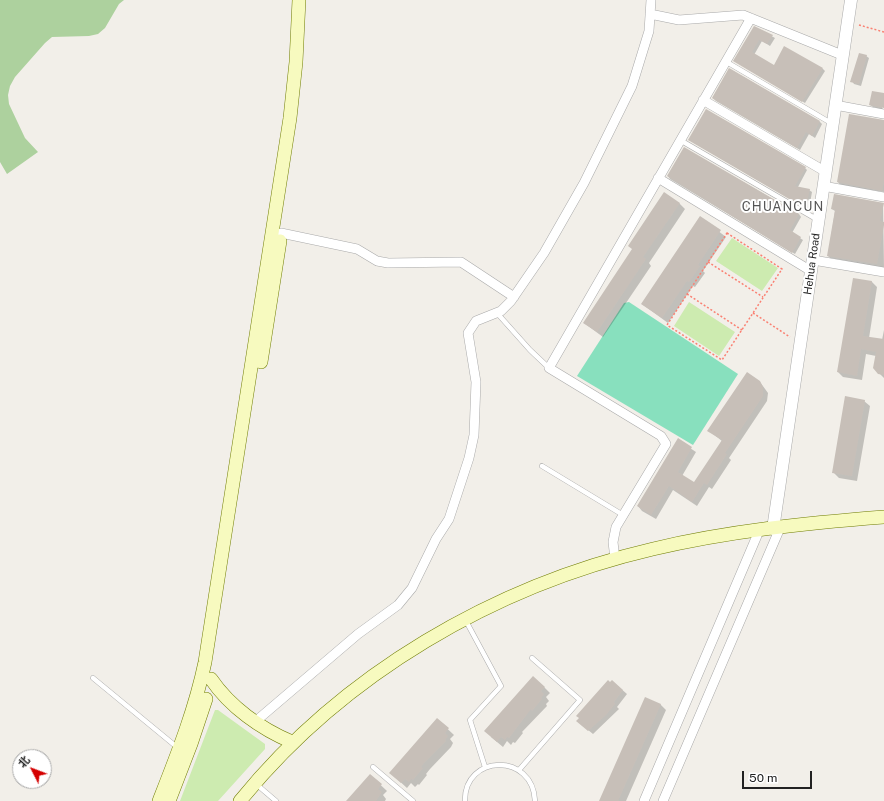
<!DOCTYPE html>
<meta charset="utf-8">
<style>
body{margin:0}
#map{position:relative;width:884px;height:801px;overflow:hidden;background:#f2efe9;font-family:"Public Sans","Noto Sans SC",sans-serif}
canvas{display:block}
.north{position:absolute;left:12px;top:749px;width:40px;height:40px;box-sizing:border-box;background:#fff;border:1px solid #a7a7a7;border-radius:50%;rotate:312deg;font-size:11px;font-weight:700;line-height:16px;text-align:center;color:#222}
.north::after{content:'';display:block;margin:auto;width:14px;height:18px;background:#d40000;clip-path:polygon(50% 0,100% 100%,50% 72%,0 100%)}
.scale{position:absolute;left:742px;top:771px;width:70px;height:18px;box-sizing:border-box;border:2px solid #222;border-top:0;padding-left:5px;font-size:12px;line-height:14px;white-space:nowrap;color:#222;-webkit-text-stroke:3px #fff;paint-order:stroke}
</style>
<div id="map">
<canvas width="884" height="801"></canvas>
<div class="north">北</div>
<div class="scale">50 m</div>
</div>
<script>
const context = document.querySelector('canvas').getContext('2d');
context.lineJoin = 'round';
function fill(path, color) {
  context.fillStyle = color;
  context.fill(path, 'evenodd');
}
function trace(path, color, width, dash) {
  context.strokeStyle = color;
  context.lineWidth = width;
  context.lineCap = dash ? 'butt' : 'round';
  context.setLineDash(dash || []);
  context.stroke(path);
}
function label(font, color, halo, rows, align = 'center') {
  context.font = font + ' "Public Sans",sans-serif';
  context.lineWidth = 4;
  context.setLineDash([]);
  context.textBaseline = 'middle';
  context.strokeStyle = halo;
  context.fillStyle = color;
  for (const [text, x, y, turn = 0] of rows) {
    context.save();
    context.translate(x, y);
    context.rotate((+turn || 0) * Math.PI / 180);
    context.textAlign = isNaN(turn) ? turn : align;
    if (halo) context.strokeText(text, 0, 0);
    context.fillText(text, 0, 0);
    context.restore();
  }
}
fill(new Path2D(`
 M 732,238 L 778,268 L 762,291 L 716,261 Z
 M 689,302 L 735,332 L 719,356 L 674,326 Z
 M 215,710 L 218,710 L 265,744 L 265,749 L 218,801 L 180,801 Z`), '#cdebb0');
fill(new Path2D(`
 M 0,0 L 124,0 L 119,4 L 105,28 L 98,34 L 89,36 L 52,37 L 45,43 L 15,77 L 10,86 L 8,95 L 9,104 L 25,138 L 38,152 L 7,174 L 0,162 Z`), '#add19e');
fill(new Path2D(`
 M 629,302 L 738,374 L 693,445 L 577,376 L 624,303 Z`), '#88e0be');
fill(new Path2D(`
 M 755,27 L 775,38 L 770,46 L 762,41 L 754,55 L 774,66 L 823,69 L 825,71 L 805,103 L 734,61 Z
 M 866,56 L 869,58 L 861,86 L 854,84 L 852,81 Z
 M 730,69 L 820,122 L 822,124 L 815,138 L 809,134 L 800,150 L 716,101 L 713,98 Z
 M 884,96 L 882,108 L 884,110 L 873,107 L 870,105 Z
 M 884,121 L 884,192 L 840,185 L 838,182 Z
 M 689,140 L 805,168 L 807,170 L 798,187 L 809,190 L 812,192 L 809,209 L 807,209 Z
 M 684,148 L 799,214 L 801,217 L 792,233 L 803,240 L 795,254 L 670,179 L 668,176 Z
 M 679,203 L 685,209 L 649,263 L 651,266 L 603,337 L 584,323 Z
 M 883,204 L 884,268 L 830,258 L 828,256 L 835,211 L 832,209 Z
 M 700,217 L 726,237 L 703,271 L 705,273 L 695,287 L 693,286 L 668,323 L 642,304 Z
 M 854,279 L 872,282 L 877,287 L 869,338 L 882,340 L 884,330 L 884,378 L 879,373 L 876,356 L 866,354 L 862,380 L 843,377 L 838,372 Z
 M 760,382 L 768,393 L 767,401 L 729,458 L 731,460 L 712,489 L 709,487 L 697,506 L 673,490 L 656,519 L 642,511 L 638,506 L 678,440 L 696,452 L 682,476 L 694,484 L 722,441 L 709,431 Z
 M 864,401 L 870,406 L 857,481 L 839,478 L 833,472 Z
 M 612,681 L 627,694 L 617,707 L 619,709 L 593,734 L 582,725 L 580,718 Z
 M 544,687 L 550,693 L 546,697 L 549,701 L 546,704 L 547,706 L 522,732 L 523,733 L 515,743 L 513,742 L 511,745 L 507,741 L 503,747 L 491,737 Z
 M 660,704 L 666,710 L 626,801 L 600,801 Z
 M 437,719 L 454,735 L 450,739 L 453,743 L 451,747 L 430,769 L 426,774 L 427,775 L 419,785 L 418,784 L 415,787 L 411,783 L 407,788 L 396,778 Z
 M 370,775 L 387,791 L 383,795 L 386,799 L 385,801 L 347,801 Z`), '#0003');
fill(new Path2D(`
 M 754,26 L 773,35 L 767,44 L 759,40 L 752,52 L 774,65 L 784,46 L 823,68 L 802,102 L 733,61 Z
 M 859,53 L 867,55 L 859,84 L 850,82 Z
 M 729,68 L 820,121 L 812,136 L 806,132 L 797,148 L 712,98 Z
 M 872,91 L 884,93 L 884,108 L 869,105 Z
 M 706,109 L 806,167 L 795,186 L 810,189 L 806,206 L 803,207 L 688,140 Z
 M 849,114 L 884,120 L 884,181 L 882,191 L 837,182 Z
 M 684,147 L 799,214 L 790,230 L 801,237 L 792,253 L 667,176 Z
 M 664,192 L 680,203 L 643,257 L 646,259 L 597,332 L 583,323 L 632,249 L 628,246 Z
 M 834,194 L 884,203 L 880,221 L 884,222 L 884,225 L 877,264 L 827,256 L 835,210 L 831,209 Z
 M 700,216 L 721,230 L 698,265 L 700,266 L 689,282 L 687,281 L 662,318 L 641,304 Z
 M 853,278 L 872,281 L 863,336 L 884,339 L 884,375 L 878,374 L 873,368 L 876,352 L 861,349 L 857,376 L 837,372 Z
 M 747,372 L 760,381 L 763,387 L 763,396 L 725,453 L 727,454 L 707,485 L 704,483 L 692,502 L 669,486 L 651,515 L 637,506 L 678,438 L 692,447 L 678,472 L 694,482 L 722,440 L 707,431 Z
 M 845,396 L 865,400 L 852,476 L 832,473 Z
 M 533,676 L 545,687 L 541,691 L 544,694 L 541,698 L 542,699 L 532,711 L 531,709 L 509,738 L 507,737 L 505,740 L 501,737 L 497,742 L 484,731 Z
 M 608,680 L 610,682 L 612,680 L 623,690 L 614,702 L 615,704 L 606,715 L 588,731 L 576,721 L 579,718 L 576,716 Z
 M 645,697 L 661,704 L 618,801 L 599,801 Z
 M 437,718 L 449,728 L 445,733 L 448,736 L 445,740 L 446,741 L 424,763 L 421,767 L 423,768 L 413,780 L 411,779 L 409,782 L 405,779 L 401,783 L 389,773 Z
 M 370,774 L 382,784 L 378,789 L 382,792 L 376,801 L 346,801 Z`), '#c7bfb8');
const service = new Path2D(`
 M 725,61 L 831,123
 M 680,140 L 818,220
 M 497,313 L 530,350 L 549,368
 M 542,466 L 623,515
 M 466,621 L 501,686 L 470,720 L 485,767
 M 93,678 L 178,748
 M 373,767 L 413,801
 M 519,770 L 580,700 L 532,658
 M 256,784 L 276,801
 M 465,801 C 464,754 533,752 535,801`);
const minor = new Path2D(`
 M 650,14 L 679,20 L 743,15 L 842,55
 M 703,100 L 826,172
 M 835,105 L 884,114
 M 658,178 L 811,271
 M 823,186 L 884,197
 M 281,233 L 357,249 L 377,261 L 388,263 L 461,262 L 514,297
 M 813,260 L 884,272
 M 615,559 L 613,542 L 616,527 L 666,444 L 661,436 L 549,368 L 751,18
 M 256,721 L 358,634 L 398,605 L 412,588 L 436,539 L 449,519 L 469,458 L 474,435 L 476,382 L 468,333 L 476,321 L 501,311 L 511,301 L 544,253 L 584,183 L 632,86 L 649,31 L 651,0
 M 644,801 L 759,531
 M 663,801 L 780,528`);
const tertiary = new Path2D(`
 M 773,529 L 851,0`);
const secondary = new Path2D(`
 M 261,362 L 280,241
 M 211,679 C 230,707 261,729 292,742
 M 159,801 C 177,755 195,710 205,662 L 290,118 L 296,62 L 299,0
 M 169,801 L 191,744 L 206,699
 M 240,801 C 343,674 494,586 653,549 C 728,531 807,523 884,517`);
trace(service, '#a9a9a9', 5.5);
trace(minor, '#a9a9a9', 10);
trace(tertiary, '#a9a9a9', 13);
trace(secondary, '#707d05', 14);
trace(new Path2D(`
 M 859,25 L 884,32
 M 727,233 L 782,269 L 722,360 L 667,325 Z
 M 708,262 L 763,297
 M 687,294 L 742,330
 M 753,313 L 790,337`), '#fa8072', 1.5, [2, 2]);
trace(service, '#fff', 4.5);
trace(minor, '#fff', 9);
trace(tertiary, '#fff', 12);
trace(secondary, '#f7fabf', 13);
label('11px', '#222', '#fff', [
 ["Hehua Road",812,264,-82]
]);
context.letterSpacing = '1px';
label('13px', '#555', '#fff', [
 ["CHUANCUN",783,207]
]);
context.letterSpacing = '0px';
</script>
